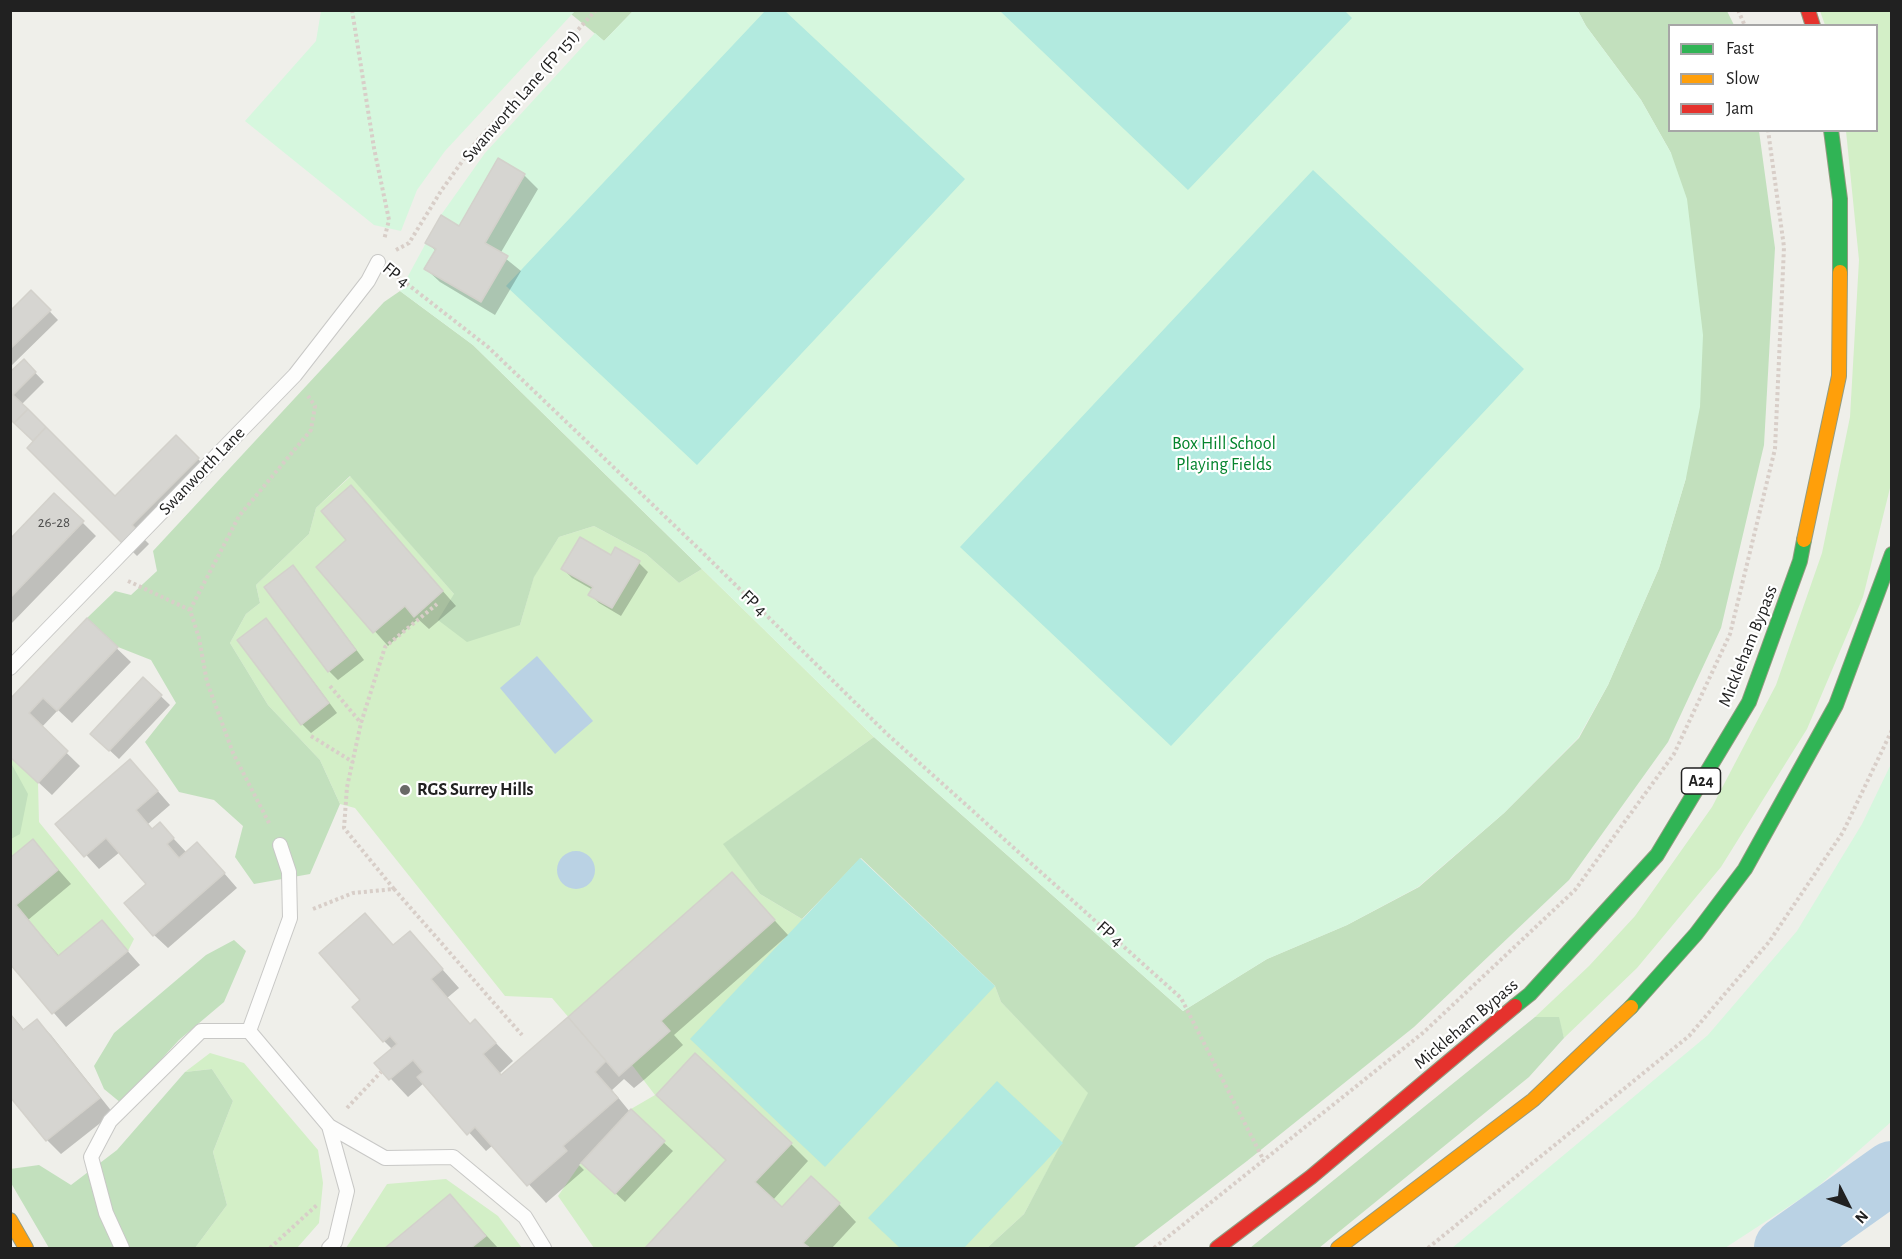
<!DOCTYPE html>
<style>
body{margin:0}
#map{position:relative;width:1902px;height:1259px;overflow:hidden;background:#efefea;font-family:"Alegreya Sans",sans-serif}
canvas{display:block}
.frame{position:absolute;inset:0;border:12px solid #212121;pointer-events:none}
.legend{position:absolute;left:1668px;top:24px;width:210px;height:108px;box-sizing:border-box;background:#fff;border:2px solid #a6a6a6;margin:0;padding:8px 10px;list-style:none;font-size:18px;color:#212121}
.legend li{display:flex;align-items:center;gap:12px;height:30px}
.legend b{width:30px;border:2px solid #a6a6a6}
.north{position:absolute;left:1818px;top:1175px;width:60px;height:60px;-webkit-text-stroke:4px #fff;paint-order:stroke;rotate:132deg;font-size:16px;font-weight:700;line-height:24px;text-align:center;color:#212121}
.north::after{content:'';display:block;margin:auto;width:21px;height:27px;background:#212121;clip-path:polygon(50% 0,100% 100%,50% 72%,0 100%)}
</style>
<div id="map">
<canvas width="1902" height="1259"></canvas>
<div class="frame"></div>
<ul class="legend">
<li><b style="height:8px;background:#30b455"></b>Fast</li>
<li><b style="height:8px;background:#ff9f0a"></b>Slow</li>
<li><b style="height:8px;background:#e5322d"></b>Jam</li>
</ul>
<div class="north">N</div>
</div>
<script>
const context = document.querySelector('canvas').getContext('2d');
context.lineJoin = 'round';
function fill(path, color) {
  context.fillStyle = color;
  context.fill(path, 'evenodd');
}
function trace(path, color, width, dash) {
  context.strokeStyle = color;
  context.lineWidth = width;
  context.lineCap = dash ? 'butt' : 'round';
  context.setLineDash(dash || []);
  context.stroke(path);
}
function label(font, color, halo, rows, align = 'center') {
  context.font = font + ' "Alegreya Sans",sans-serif';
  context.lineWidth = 4.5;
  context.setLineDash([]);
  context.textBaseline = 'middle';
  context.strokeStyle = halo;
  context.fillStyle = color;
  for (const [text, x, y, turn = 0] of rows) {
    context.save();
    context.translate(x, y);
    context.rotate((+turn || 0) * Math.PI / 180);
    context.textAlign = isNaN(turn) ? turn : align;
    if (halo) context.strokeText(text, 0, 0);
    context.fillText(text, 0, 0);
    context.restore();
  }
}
fill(new Path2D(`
 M 1820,11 L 1891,11 L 1892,480 L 1863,597 L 1807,729 L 1721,867 L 1637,968 L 1564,1038 L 1558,1017 L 1535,1017 L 1589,966 L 1635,916 L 1712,807 L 1776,685 L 1822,553 L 1850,417 L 1859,260 L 1846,131 L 1876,130 L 1876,26 L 1825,25 Z
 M 351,476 L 454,594 L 520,625 L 534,576 L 559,537 L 594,526 L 646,554 L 679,583 L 702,569 L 874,737 L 724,844 L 760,894 L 802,919 L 995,986 L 1001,1002 L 1089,1093 L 1024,1214 L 987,1248 L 594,1248 L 558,1196 L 581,1163 L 631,1109 L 655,1095 L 632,1065 L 619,1076 L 552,998 L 505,996 L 355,808 L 340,804 L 320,760 L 268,705 L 230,643 L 246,614 L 260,603 L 256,585 L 309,534 L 316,508 Z
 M 10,757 L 38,783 L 39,822 L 134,939 L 128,951 L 52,1014 L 13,967 L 11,968 Z
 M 210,1053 L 244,1063 L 318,1150 L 323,1183 L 319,1223 L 297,1248 L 195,1248 L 227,1205 L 213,1152 L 233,1101 L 212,1069 L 185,1072 Z
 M 446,1179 L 498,1216 L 522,1248 L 346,1248 L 387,1184 Z`), '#d3efc7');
fill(new Path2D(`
 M 575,11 L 633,11 L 604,41 L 571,14 Z
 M 1578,11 L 1727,11 L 1734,25 L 1670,26 L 1670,130 L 1759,131 L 1775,248 L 1764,445 L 1721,628 L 1668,742 L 1569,880 L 1414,1027 L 1247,1161 L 1133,1248 L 987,1248 L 1024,1214 L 1088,1093 L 1001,1002 L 995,986 L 861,858 L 802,919 L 760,894 L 723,844 L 874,737 L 1183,1011 L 1267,959 L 1347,925 L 1419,887 L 1504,813 L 1579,738 L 1608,685 L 1659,568 L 1686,478 L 1671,153 L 1641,100 L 1586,26 Z
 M 400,291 L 473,345 L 702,569 L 679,583 L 646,554 L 594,526 L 559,537 L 534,577 L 520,625 L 467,642 L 438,620 L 454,594 L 350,476 L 316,508 L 309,534 L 256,585 L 260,603 L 246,614 L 230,643 L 268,705 L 320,760 L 340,804 L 310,874 L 254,884 L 235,857 L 243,826 L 214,800 L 179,792 L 145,742 L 176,703 L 151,660 L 118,647 L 87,618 L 115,591 L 131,595 L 157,571 L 153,551 L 384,302 Z
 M 11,763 L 28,794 L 20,834 L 11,839 Z
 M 234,940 L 246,951 L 224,1002 L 179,1040 L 121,1103 L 104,1089 L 94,1066 L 114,1033 L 206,955 Z
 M 1535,1017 L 1559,1017 L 1564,1038 L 1529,1077 L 1319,1248 L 1250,1248 Z
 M 212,1069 L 233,1101 L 213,1152 L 227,1205 L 195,1248 L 49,1248 L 11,1183 L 10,1169 L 39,1165 L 71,1185 L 117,1150 L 185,1072 Z`), '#c2e0bd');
fill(new Path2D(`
 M 321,11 L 321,10 L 575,11 L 445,151 L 417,190 L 401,231 L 374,225 L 245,121 L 316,41 Z
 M 633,11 L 1578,11 L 1586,26 L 1641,100 L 1671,153 L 1687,199 L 1703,335 L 1700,407 L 1686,478 L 1659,568 L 1608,685 L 1578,738 L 1504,813 L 1418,887 L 1347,925 L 1267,959 L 1183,1011 L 874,737 L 473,345 L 400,291 L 441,215 L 485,153 L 595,33 L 604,41 Z
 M 1891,764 L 1891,1122 L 1814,1190 L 1725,1248 L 1452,1248 L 1708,1035 L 1797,931 L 1862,824 Z`), '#d6f7de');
fill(new Path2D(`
 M 765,11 L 785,11 L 965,179 L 697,465 L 506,286 Z
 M 1345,11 L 1352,18 L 1188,190 L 1000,11 Z
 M 1313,170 L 1524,369 L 1171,746 L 960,547 Z
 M 860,858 L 995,986 L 825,1167 L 690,1039 Z
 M 997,1081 L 1063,1143 L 964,1248 L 900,1248 L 868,1218 Z`), '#b2eadf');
fill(new Path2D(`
 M 537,656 L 593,721 L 555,754 L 500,688 Z
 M557 870a19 19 0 1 1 38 0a19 19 0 1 1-38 0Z`), '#bad2e4');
fill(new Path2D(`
 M 524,175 L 538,189 L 500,254 L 521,271 L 495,315 L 440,282 L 426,269 L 436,251 L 427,242 L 460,228 Z
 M 31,292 L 58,320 L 10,367 L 10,313 Z
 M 24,361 L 44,382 L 21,405 L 115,499 L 176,437 L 211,472 L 145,540 L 149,544 L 137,556 L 29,448 L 35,441 L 10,417 L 10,374 Z
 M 351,487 L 456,606 L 429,629 L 418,619 L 388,646 L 318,567 L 348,540 Z
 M 83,523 L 96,536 L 10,625 L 10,541 Z
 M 611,557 L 639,563 L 648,572 L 621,616 L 599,603 L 590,594 L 593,590 L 572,578 L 563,569 Z
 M 292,567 L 301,576 L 364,660 L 338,680 L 329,671 Z
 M 87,620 L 131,662 L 72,723 L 58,710 L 41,728 L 80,766 L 52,795 L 10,756 L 10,701 Z
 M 265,620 L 274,629 L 337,713 L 311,733 L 302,724 Z
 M 143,679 L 170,705 L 119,759 L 92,734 Z
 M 143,774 L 170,805 L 148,824 L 153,830 L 173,838 L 187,853 L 211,858 L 237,888 L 168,948 L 154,935 L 148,884 L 120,852 L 99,869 L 58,824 Z
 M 33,841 L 71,884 L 28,920 L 60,957 L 102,922 L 140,965 L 66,1027 L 10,962 L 10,860 Z
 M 732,874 L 788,935 L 674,1035 L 683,1045 L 645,1079 L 634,1088 L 624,1079 L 612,1090 L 630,1112 L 673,1151 L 625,1202 L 582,1162 L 579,1165 L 584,1170 L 546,1203 L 493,1145 L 486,1151 L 424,1083 L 408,1097 L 376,1063 L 392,1049 L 384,1041 L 362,1000 L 365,915 L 394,946 L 410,933 L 459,988 L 447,998 L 471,1025 L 475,1021 L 513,1061 L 500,1073 L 502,1076 Z
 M 10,1013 L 25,1031 L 37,1021 L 51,1035 L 113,1113 L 61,1154 L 47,1140 L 10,1077 Z
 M 791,1144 L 808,1161 L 773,1200 L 782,1209 L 839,1204 L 856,1222 L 832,1248 L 647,1248 L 728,1161 Z
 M 450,1196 L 498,1248 L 388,1248 Z`), '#0003');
trace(new Path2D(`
 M 1785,1248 L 1892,1172`), '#bad2e4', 62);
const building = new Path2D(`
 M 498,158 L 525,174 L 485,243 L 508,256 L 481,302 L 424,269 L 436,249 L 425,243 L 441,215 L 459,226 Z
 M 31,290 L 51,310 L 10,349 L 10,311 Z
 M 24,359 L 36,372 L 13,395 L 28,409 L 14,423 L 10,419 L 10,372 Z
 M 28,409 L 46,427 L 33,441 L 14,423 Z
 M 46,427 L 115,496 L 176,435 L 199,458 L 132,525 L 137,530 L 123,544 L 27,448 Z
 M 351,485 L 443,591 L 414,617 L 405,606 L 373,633 L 316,567 L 346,540 L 321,511 Z
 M 54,493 L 84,521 L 10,598 L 10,539 Z
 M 580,537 L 611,555 L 615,547 L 640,561 L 612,608 L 588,595 L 593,587 L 561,569 Z
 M 293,565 L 356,650 L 328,672 L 264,587 Z
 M 87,618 L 118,647 L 57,711 L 43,698 L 29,713 L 68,751 L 38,783 L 10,757 L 10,699 Z
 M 266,618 L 329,703 L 301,725 L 237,640 Z
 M 143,677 L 162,695 L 109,751 L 90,734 Z
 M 130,759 L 158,791 L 136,810 L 152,829 L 160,822 L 174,838 L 167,844 L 179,858 L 197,842 L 225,873 L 153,936 L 124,903 L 146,884 L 106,838 L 84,857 L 55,824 Z
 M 33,839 L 58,870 L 16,905 L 58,956 L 102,920 L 128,951 L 52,1014 L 10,964 L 10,858 Z
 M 732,872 L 775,920 L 661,1021 L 670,1031 L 619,1076 L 568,1017 Z
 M 365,913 L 393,945 L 410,931 L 443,969 L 431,979 L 470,1024 L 475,1019 L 496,1043 L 483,1054 L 501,1075 L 568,1017 L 606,1061 L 595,1072 L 618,1098 L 563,1146 L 567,1151 L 527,1186 L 475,1127 L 467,1135 L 417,1077 L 423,1072 L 413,1060 L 389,1080 L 374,1063 L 397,1044 L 390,1036 L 383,1042 L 352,1007 L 360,1000 L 319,953 Z
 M 10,1014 L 23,1030 L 37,1019 L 100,1098 L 46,1141 L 10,1097 Z
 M 695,1053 L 792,1143 L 755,1182 L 782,1207 L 811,1176 L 840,1203 L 803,1243 L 810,1248 L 645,1248 L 726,1160 L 656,1095 Z
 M 631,1109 L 665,1141 L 615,1194 L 581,1163 Z
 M 450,1194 L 486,1236 L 471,1248 L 385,1248 Z`);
fill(building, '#d6d5d1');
trace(building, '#d3d1cb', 1.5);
const lane = new Path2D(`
 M 10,668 L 295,375 L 368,281 L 378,262
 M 249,1031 L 329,1126 L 385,1158 L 453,1157 L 525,1217 L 544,1248
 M 122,1248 L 106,1213 L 91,1157 L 110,1121 L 201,1031 L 249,1031 L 290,918 L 289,872 L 280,845
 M 329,1248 L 335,1242 L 347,1191 L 329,1126`);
const fast = new Path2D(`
 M 1831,130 L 1840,199 L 1840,272
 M 1515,1006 L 1530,994 L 1657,855 L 1749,702 L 1800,561 L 1804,540
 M 1631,1007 L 1696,934 L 1745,869 L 1836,705 L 1892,554`);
const slow = new Path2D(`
 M 1804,540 L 1839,376 L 1840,272
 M 10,1220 L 26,1248
 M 1338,1248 L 1533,1100 L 1631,1007`);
const jam = new Path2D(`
 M 1808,10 L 1813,26
 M 1217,1248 L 1311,1177 L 1515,1006`);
trace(lane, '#c8c8c6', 16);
trace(fast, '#939b80', 16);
trace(slow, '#939b80', 16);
trace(jam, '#939b80', 16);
trace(new Path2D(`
 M 352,10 L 374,148 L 389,220 L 384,240
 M 1738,10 L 1745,26
 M 396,250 L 409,243 L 441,191 L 476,142 L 596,10
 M 397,276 L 488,347 L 700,550 L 886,733 L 1181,998 L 1264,1161
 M 128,581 L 190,610 L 199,638 L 207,682 L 233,753 L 270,825
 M 190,610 L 239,516 L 311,430 L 315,406 L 308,396
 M 330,686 L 361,723
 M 311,736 L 353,762
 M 394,889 L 344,828 L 347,787 L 361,723 L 385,647 L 437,604
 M 313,909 L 353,893 L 394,889 L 522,1035
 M 347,1108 L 381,1072
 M 270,1248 L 318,1204
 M 1154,1248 L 1424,1032 L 1575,890 L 1674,754 L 1730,634 L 1775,449 L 1784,247 L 1768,130
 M 1428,1248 L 1689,1036 L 1769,942 L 1843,832 L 1892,730`), '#d8cec8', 4, [3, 3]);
trace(lane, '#fdfdfc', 14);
trace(fast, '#30b455', 14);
trace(slow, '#ff9f0a', 14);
trace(jam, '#e5322d', 14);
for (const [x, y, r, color] of [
 [405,790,6,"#696967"]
]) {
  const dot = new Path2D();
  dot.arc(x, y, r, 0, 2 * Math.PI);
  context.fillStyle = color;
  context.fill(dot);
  trace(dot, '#fff', 2);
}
label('15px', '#4e4e4d', null, [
 ["26-28",54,522]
]);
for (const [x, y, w] of [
 [1701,781,39]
]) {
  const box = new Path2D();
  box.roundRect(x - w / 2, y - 13, w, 26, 4.5);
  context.fillStyle = '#fff';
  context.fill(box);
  trace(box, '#212121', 1.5);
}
label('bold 16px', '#212121', null, [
 ["A24",1701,781]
]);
label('18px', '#212121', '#fff', [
 ["Swanworth Lane (FP 151)",521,96,-49],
 ["FP 4",396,275,39],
 ["Swanworth Lane",202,471,-46],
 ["FP 4",754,603,44],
 ["Mickleham Bypass",1748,646,-68],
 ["FP 4",1110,934,42],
 ["Mickleham Bypass",1466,1024,-40]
]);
label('18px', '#04842d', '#fff', [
 ["Box Hill School",1224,444],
 ["Playing Fields",1224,465]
]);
label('bold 18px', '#212121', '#fff', [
 ["RGS Surrey Hills",417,790]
], 'left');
</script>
